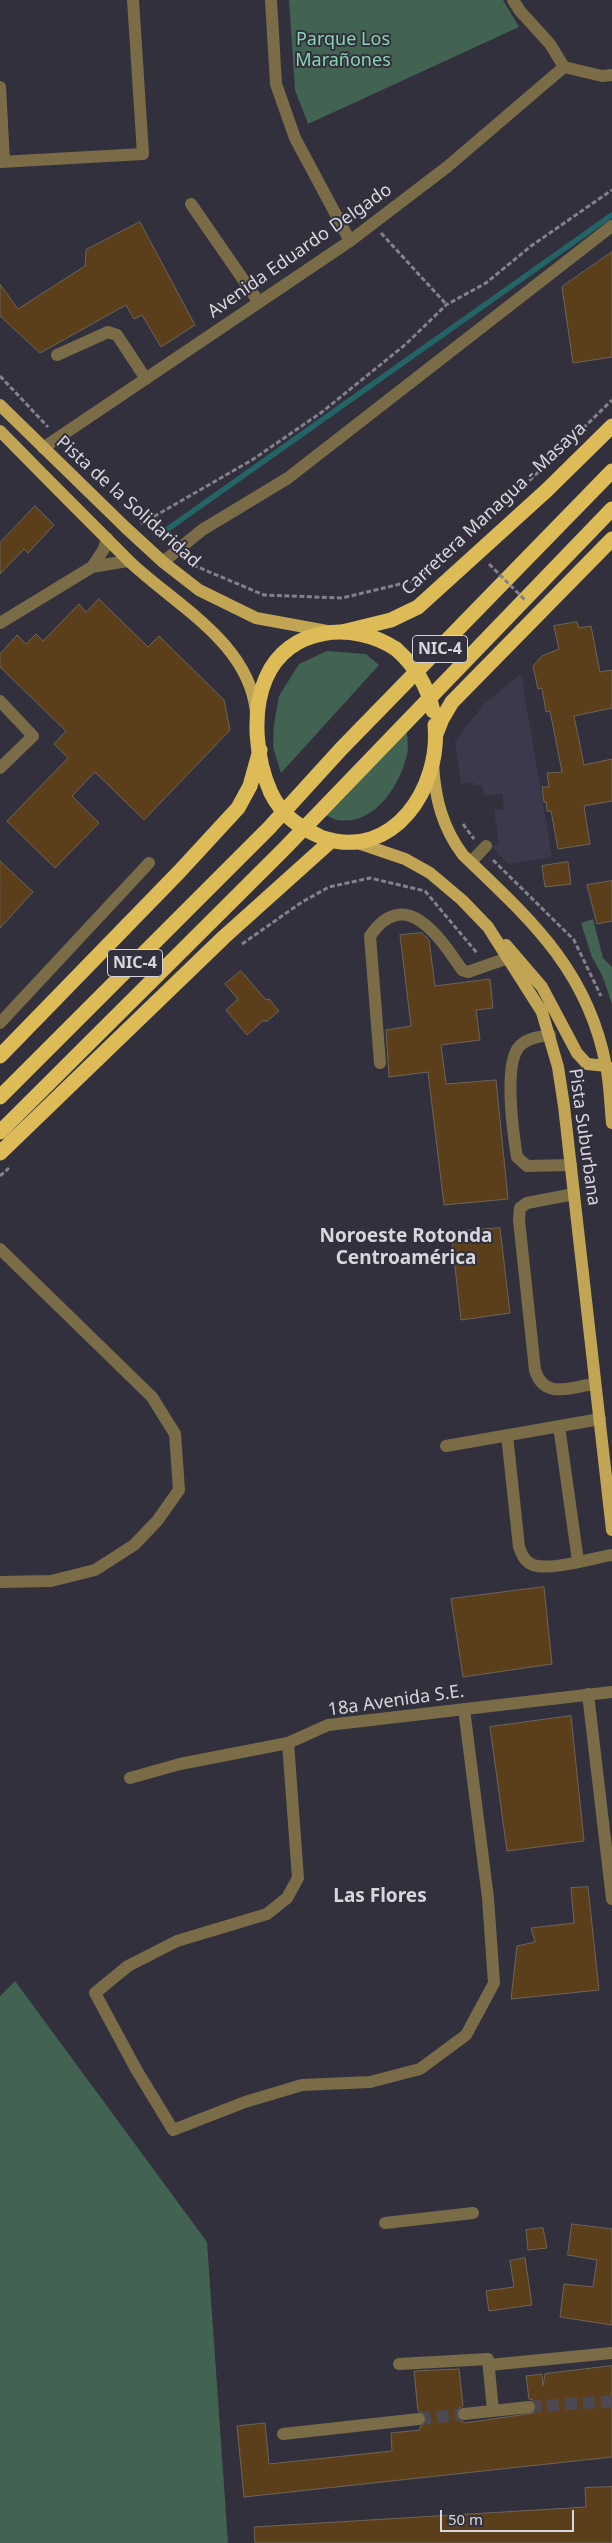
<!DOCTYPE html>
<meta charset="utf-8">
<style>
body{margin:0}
#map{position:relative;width:612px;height:2543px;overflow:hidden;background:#33303d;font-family:"Noto Sans",sans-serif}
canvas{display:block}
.scale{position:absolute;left:440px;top:2510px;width:134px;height:22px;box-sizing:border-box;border:2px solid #d7d6de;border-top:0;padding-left:6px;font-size:15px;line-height:18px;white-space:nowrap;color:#d7d6de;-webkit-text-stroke:4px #33303d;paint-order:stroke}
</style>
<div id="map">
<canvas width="612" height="2543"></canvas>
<div class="scale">50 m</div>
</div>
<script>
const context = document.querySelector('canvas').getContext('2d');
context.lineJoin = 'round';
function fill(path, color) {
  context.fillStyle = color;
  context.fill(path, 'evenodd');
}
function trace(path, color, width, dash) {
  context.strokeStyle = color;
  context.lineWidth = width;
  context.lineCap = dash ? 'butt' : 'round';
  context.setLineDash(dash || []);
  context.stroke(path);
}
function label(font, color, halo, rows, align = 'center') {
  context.font = font + ' "Noto Sans",sans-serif';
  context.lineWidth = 4;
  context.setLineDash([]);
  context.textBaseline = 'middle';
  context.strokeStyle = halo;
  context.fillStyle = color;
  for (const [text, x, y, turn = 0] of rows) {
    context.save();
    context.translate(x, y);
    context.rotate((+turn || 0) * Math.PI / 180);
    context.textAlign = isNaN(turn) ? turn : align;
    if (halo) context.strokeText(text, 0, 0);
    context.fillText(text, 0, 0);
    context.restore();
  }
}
fill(new Path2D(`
 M 521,674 L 552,857 L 508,864 L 491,846 L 499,844 L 494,810 L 504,809 L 502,793 L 484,796 L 482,785 L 474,786 L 473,782 L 461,784 L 455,741 L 484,704 Z`), '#3c394c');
fill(new Path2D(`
 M 289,0 L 503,0 L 519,27 L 308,124 L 295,90 Z
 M 327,651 L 366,654 L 379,665 L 281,773 L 273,747 L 274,724 L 279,696 L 299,664 Z
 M 406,724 C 407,734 409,746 407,755 C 400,785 375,826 337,820 C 332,819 325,814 320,812 Z
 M 593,919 L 603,958 L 612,967 L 612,1004 L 602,975 L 592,957 L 581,923 Z
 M 15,1981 L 207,2242 L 228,2543 L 0,2543 L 0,1996 Z`), '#426252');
trace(new Path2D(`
 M 165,531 L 612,215`), '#236466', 5.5);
const building = new Path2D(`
 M 140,222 L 195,325 L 161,347 L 142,315 L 134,319 L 126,305 L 40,353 L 0,316 L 0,284 L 18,309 L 85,266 L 86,250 Z
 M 612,252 L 612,357 L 573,363 L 562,287 Z
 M 35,506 L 54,525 L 28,553 L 24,549 L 0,574 L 0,543 Z
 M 99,599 L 148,647 L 159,636 L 224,700 L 230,730 L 144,820 L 95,772 L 72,796 L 99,823 L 55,868 L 7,821 L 68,758 L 54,744 L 66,731 L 0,667 L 0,654 L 17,635 L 26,644 L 36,634 L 43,641 L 79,604 L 86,612 Z
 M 577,622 L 579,628 L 591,626 L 600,672 L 612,670 L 612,708 L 574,716 L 584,765 L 612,759 L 612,801 L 584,806 L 590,844 L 558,849 L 551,811 L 547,811 L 546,802 L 544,802 L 542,787 L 549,787 L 547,773 L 562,772 L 550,711 L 546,712 L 542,688 L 538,689 L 533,666 L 542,656 L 559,649 L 554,626 Z
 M 0,861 L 33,892 L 0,928 Z
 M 568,862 L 571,884 L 545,887 L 542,866 Z
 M 612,881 L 612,921 L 597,924 L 587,885 Z
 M 422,933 L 429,940 L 435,986 L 490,979 L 493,1008 L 476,1010 L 480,1040 L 441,1045 L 446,1084 L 496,1080 L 508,1199 L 444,1205 L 428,1072 L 389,1077 L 386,1030 L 411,1026 L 400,935 Z
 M 241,971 L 266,1000 L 269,999 L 279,1011 L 266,1022 L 264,1020 L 247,1035 L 226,1010 L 238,999 L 225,984 Z
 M 500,1228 L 510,1313 L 461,1320 L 451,1232 Z
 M 544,1587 L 552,1664 L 463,1677 L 451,1599 Z
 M 571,1716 L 584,1841 L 507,1851 L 490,1727 Z
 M 588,1887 L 599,1990 L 511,1999 L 517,1946 L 535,1942 L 531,1928 L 574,1923 L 571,1888 Z
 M 572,2224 L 612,2229 L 612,2325 L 560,2317 L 564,2284 L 593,2287 L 597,2260 L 568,2255 Z
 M 543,2228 L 547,2248 L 528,2250 L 526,2230 Z
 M 525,2258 L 532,2305 L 489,2311 L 486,2291 L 514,2287 L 510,2261 Z
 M 612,2366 L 612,2457 L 244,2497 L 237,2426 L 265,2423 L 269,2464 L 392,2451 L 391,2433 L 420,2430 L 420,2427 L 427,2422 L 425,2414 L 418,2411 L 414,2371 L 459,2369 L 463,2406 L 457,2410 L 456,2415 L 458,2419 L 465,2423 L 534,2413 L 537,2406 L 533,2400 L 529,2399 L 526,2376 L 542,2374 L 543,2386 L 545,2374 Z
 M 612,2487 L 612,2543 L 255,2543 L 254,2527 L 586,2507 L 585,2488 Z`);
fill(building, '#5a3f1a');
trace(building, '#6f6458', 1);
trace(new Path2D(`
 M 529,2407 L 612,2401
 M 419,2419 L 464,2414`), '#4c4955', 12, [12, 6]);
trace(new Path2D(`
 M 381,233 L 446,304
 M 0,376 L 48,427
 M 524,486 L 612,400
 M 141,524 L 252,460 L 322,412 L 406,344 L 446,305 L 486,283 L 531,246 L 612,190
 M 193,565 L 264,595 L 342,598 L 413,581 L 448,556
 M 463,824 L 474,839
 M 493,860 L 574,940 L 601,996
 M 242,944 L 302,902 L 329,887 L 370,878 L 425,891 L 477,953
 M 0,1176 L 9,1168`), '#83818c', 3, [5, 2.5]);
trace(new Path2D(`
 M 271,0 L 276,84 L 295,138 L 350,241
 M 513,0 L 520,11 L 550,44 L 564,67 L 602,76 L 612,75
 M 0,87 L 4,161
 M 0,162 L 143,154 L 133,0
 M 191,204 L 258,301
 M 57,355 L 108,332 L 117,335 L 146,379
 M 43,448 L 350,241 L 447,167 L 564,67
 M 163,562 L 202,530 L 288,478 L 612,226
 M 92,567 L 104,549 L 107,538
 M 0,623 L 92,567 L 127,561 L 131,563
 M 0,701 L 33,736 L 0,768
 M 471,862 L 486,846
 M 0,1023 L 149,863
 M 550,1035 C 539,1037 526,1038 518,1048 C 504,1068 513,1133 517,1157 L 527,1166 L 571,1165
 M 380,1063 L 370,936 C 406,884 441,939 462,970 L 468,972 L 508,958
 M 574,1194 L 527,1203 L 520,1208 L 519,1220 L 535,1370 C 544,1400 570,1387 594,1384
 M 0,1249 L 152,1397 L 175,1434 L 179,1490 L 157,1521 L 134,1545 L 95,1570 L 51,1581 L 0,1582
 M 559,1426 L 578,1561
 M 507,1435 L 519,1547 C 522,1555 525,1562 533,1565 C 551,1571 593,1558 612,1555
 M 446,1446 L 600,1419
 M 588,1694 L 612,1899
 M 288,1743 L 298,1878 L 287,1898 L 267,1914 L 177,1941 L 128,1966 L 95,1993 L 136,2069 L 173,2130 L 245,2102 L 302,2085 L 370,2082 L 420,2069 L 466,2035 L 494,1983 L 488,1898 L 464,1709
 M 130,1778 L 180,1764 L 288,1743 L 328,1725 L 612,1692
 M 385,2223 L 473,2213
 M 399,2364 L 488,2359 L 493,2411
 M 489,2365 L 612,2353
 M 464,2414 L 529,2407
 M 283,2434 L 419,2419`), '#7a6c47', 12);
trace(new Path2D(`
 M 0,405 L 125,527 L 163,562 L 199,590 L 256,618 L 327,631
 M 0,431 C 43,475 86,518 129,561 C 175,605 249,642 256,712
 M 433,764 C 435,798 442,827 463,855 C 530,919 588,970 606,1066 C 610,1084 610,1104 612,1123
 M 355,842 L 405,859 L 430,873 L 462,900 L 488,927 L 542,1012 L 558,1067 L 564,1106 L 612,1530
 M 506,945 L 542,987 L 577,1053 L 587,1064 L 607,1066`), '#c1a554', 12);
trace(new Path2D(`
 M 342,632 L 391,620 L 418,607 L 547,490 L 612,426
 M 436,734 L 442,719 L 452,702 L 612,539
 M 271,793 C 256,760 251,712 266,678 C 288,626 354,621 396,649
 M 323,838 C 394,861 441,787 435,725
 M 0,1056 L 179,872 L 238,808 L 250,786 L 260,750
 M 0,1097 L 269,828 L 341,749 L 612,471
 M 0,1132 L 284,849 L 612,509
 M 0,1153 L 224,937 L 332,840`), '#ddbb57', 15);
trace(new Path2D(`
 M 489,564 L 525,600`), '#83818c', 3, [5, 2.5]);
trace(new Path2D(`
 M 396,649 C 416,667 427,685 433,711
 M 271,793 C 282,815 297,826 319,836`), '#ddbb57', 15);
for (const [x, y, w] of [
 [440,649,55],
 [135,963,55]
]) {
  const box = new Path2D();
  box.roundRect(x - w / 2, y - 13.5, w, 27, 4);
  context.fillStyle = '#33303d';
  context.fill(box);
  trace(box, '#d7d6de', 1);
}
label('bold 16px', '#d7d6de', null, [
 ["NIC-4",440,649],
 ["NIC-4",135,963]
]);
label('18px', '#87d6b1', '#33303d', [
 ["Parque Los",343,40],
 ["Marañones",343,61]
]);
label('18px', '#d7d6de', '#33303d', [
 ["Avenida Eduardo Delgado",300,251,-35],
 ["Pista de la Solidaridad",128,502,42],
 ["Carretera Managua - Masaya",494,509,-43],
 ["Pista Suburbana",584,1137,82],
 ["18a Avenida S.E.",396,1701,-8]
]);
label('bold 19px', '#d7d6de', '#33303d', [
 ["Noroeste Rotonda",406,1237],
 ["Centroamérica",406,1259],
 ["Las Flores",380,1897]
]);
</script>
